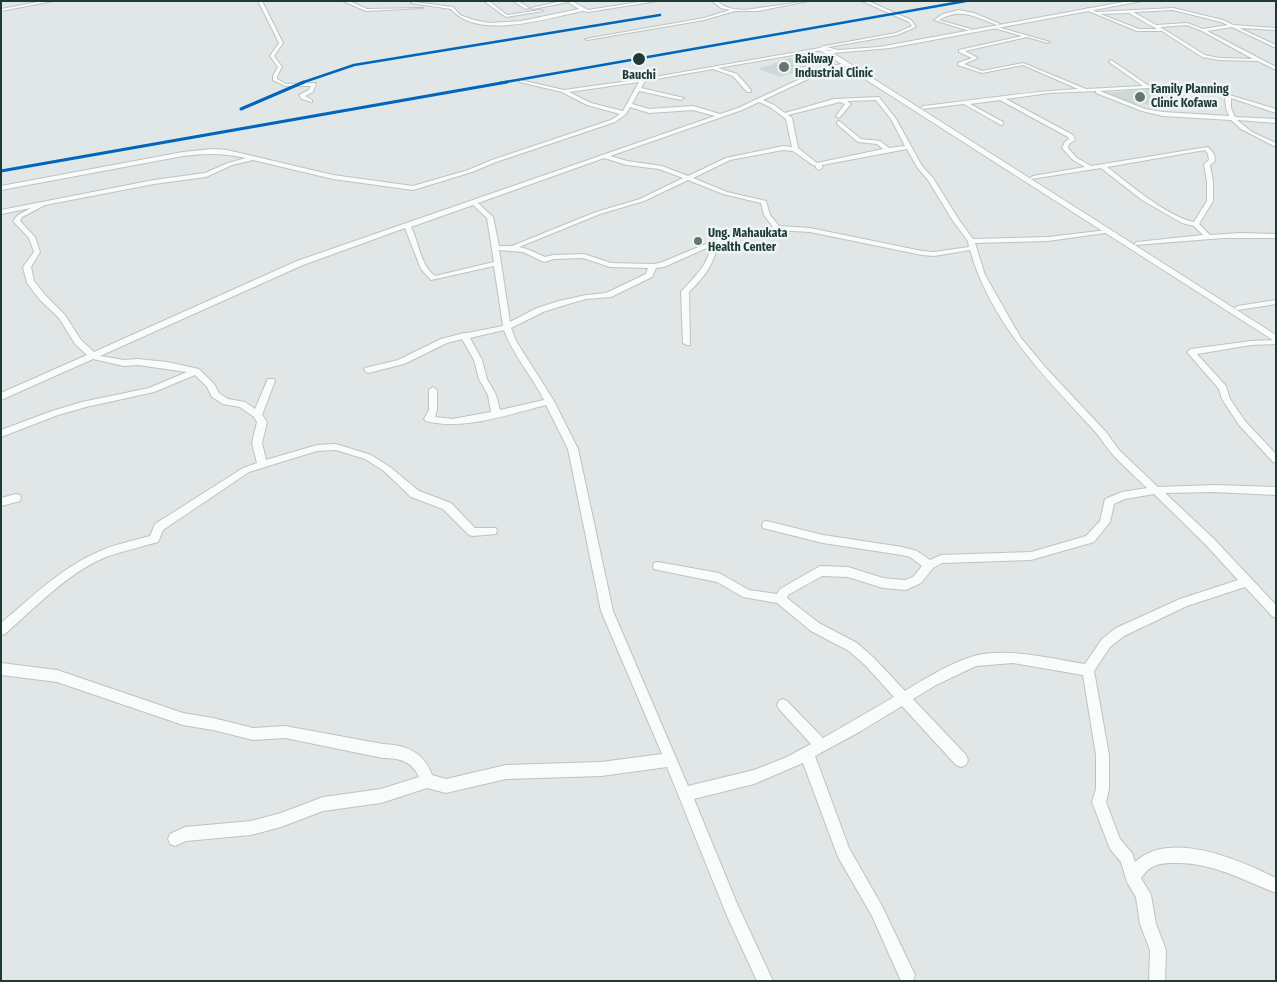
<!DOCTYPE html>
<style>
body{margin:0}
#map{position:relative;width:1277px;height:982px;overflow:hidden;background:#e0e7e6;font-family:"Fira Sans Condensed",sans-serif}
canvas{display:block}
.frame{position:absolute;inset:0;border:2px solid #1f3937;pointer-events:none}
</style>
<div id="map">
<canvas width="1277" height="982"></canvas>
<div class="frame"></div>
</div>
<script>
const context = document.querySelector('canvas').getContext('2d');
context.lineJoin = 'round';
function fill(path, color) {
  context.fillStyle = color;
  context.fill(path, 'evenodd');
}
function trace(path, color, width, dash) {
  context.strokeStyle = color;
  context.lineWidth = width;
  context.lineCap = dash ? 'butt' : 'round';
  context.setLineDash(dash || []);
  context.stroke(path);
}
function label(font, color, halo, rows, align = 'center') {
  context.font = font + ' "Fira Sans Condensed",sans-serif';
  context.lineWidth = 5;
  context.setLineDash([]);
  context.textBaseline = 'middle';
  context.strokeStyle = halo;
  context.fillStyle = color;
  for (const [text, x, y, turn = 0] of rows) {
    context.save();
    context.translate(x, y);
    context.rotate((+turn || 0) * Math.PI / 180);
    context.textAlign = isNaN(turn) ? turn : align;
    if (halo) context.strokeText(text, 0, 0);
    context.fillText(text, 0, 0);
    context.restore();
  }
}
fill(new Path2D(`
 M 790,58 L 810,66 L 781,77 L 758,69 Z
 M 1154,89 L 1178,103 L 1174,105 L 1126,104 L 1106,93 Z`), '#ced8d6');
const minor = new Path2D(`
 M 43,1 L 53,1 L 1,11 L 1,9 Z
 M 258,1 L 262,1 L 283,43 L 274,56 L 282,67 L 277,76 L 277,79 L 286,84 L 316,83 L 313,92 L 305,96 L 312,100 L 312,102 L 302,99 L 299,95 L 309,90 L 311,86 L 285,86 L 273,80 L 273,76 L 278,67 L 270,56 L 279,43 Z
 M 343,1 L 349,1 L 367,9 L 423,8 L 366,11 Z
 M 484,1 L 489,1 L 507,15 L 541,10 L 543,11 L 506,17 Z
 M 513,1 L 518,1 L 529,8 L 526,9 Z
 M 562,1 L 572,1 L 588,10 L 646,1 L 657,1 L 588,12 L 583,11 C 548,18 477,41 451,9 L 411,3 L 413,2 L 453,7 L 460,15 L 474,20 L 489,23 L 521,21 L 579,9 L 568,2 L 533,9 L 531,8 Z
 M 712,1 L 717,1 L 724,6 L 733,9 L 745,10 L 808,1 L 758,11 L 735,11 L 704,20 L 587,40 L 585,39 L 704,18 L 730,10 L 721,8 Z
 M 862,1 L 868,1 L 911,20 L 916,27 L 897,35 L 823,48 L 825,46 L 896,33 L 912,26 L 909,22 Z
 M 1087,8 L 1097,12 L 1173,8 L 1223,20 L 1233,25 L 1276,28 L 1276,30 L 1239,28 L 1276,45 L 1276,48 L 1232,27 L 1207,31 L 1276,67 L 1276,70 L 1258,61 L 1219,60 L 1202,57 L 1162,31 L 1137,31 L 1086,10 ZM 1173,10 L 1221,22 L 1228,25 L 1203,29 L 1187,23 L 1156,25 L 1133,12 ZM 1128,13 L 1129,13 L 1157,29 L 1139,29 L 1100,14 ZM 1187,25 L 1202,31 L 1253,59 L 1219,58 L 1205,55 L 1160,27 Z
 M 959,10 L 974,13 L 1000,24 L 997,25 C 976,17 960,7 939,20 L 971,29 L 970,31 L 934,20 L 943,14 Z
 M 994,26 L 1050,42 L 1048,43 L 1027,37 L 965,51 L 978,58 L 964,64 L 982,71 L 1023,63 L 1086,89 L 1143,86 L 1109,62 L 1111,60 L 1149,86 L 1213,87 L 1221,89 L 1226,94 L 1276,109 L 1276,113 L 1231,98 L 1231,108 L 1235,117 L 1276,119 L 1276,123 L 1237,120 L 1252,132 L 1276,143 L 1276,147 L 1241,129 L 1231,120 L 1163,116 L 1142,111 L 1096,93 L 1096,91 L 1049,93 L 1006,99 L 1073,135 L 1075,140 L 1069,144 L 1068,148 L 1077,158 L 1091,166 L 1208,147 L 1214,154 L 1215,161 L 1210,165 L 1213,182 L 1213,201 L 1199,224 L 1210,235 L 1241,233 L 1276,234 L 1276,238 L 1223,238 L 1135,245 L 1135,243 L 1137,242 L 1203,235 L 1194,226 L 1182,223 L 1142,200 L 1101,168 L 1031,179 L 1030,178 L 1033,176 L 1085,167 L 1073,160 L 1062,148 L 1065,142 L 1069,139 L 1068,137 L 1000,100 L 970,104 L 1003,122 L 1003,124 L 1001,125 L 964,104 L 921,109 L 923,106 C 975,100 1026,92 1078,89 L 1023,65 L 982,73 L 958,65 L 958,63 L 972,58 L 959,52 L 959,50 L 1022,36 L 994,28 ZM 1148,88 L 1213,89 L 1217,91 L 1225,98 L 1226,108 L 1229,116 L 1163,112 L 1145,109 L 1100,91 ZM 1205,150 L 1208,154 L 1209,160 L 1204,164 L 1207,182 L 1207,201 L 1194,222 C 1168,217 1129,184 1107,167 Z
 M 820,48 L 822,50 L 718,68 L 737,74 L 751,90 L 751,92 L 747,92 L 733,76 L 713,69 L 645,81 L 641,88 L 684,98 L 681,100 L 639,91 L 632,104 L 649,109 L 693,106 L 720,114 L 738,108 L 815,72 L 847,62 L 847,64 L 819,74 L 763,100 L 774,105 L 785,113 L 834,99 L 879,97 L 896,119 L 922,166 L 933,178 L 959,220 L 973,239 L 1048,237 L 1107,230 L 1108,231 L 1105,233 L 1048,241 L 975,243 L 985,275 L 1021,338 L 1046,368 L 1106,432 L 1119,450 L 1158,487 L 1214,485 L 1276,487 L 1276,495 L 1214,492 L 1165,493 L 1214,539 L 1276,605 L 1276,618 L 1272,616 L 1245,587 L 1187,606 L 1124,636 L 1110,647 L 1094,671 L 1109,755 L 1109,789 L 1106,802 L 1120,839 L 1132,853 L 1135,862 C 1170,829 1240,860 1276,878 L 1276,893 C 1243,880 1212,862 1175,863 C 1168,863 1159,863 1152,867 C 1148,869 1144,874 1141,878 L 1151,895 L 1156,924 L 1166,950 L 1165,981 L 1149,981 L 1150,950 L 1140,924 L 1136,897 L 1127,882 L 1121,862 L 1110,849 L 1092,802 L 1096,789 L 1096,755 L 1083,675 L 1013,663 L 976,666 L 936,685 L 913,699 L 966,755 L 968,760 L 966,765 L 961,767 L 956,765 L 902,706 L 861,731 L 815,756 L 849,848 L 882,906 L 915,975 L 913,981 L 901,981 L 872,916 L 838,857 L 803,763 L 754,784 L 694,799 L 738,906 L 773,981 L 757,981 L 727,916 L 667,767 L 601,776 L 506,779 L 446,793 L 427,788 L 381,803 L 323,811 L 281,827 L 251,835 L 186,841 L 175,846 L 170,844 L 168,839 L 170,834 L 185,827 L 251,821 L 281,813 L 323,797 L 381,789 L 419,777 C 412,761 399,758 383,758 L 285,738 L 253,740 L 213,730 L 183,725 L 57,682 L 1,675 L 1,663 L 57,670 L 183,713 L 213,718 L 253,728 L 285,726 L 383,744 C 406,745 424,752 432,775 L 446,779 L 506,765 L 601,762 L 662,754 L 601,611 L 568,449 L 546,405 C 510,414 463,431 426,421 L 424,419 L 429,410 L 429,390 L 433,387 L 437,390 L 437,410 L 435,417 L 452,419 L 491,412 L 488,395 L 479,379 L 474,360 L 462,339 L 447,343 L 404,364 L 368,373 L 364,370 L 365,368 L 398,360 L 441,339 L 464,333 L 467,333 L 503,326 L 494,266 L 431,280 L 421,269 L 405,228 L 303,265 L 100,356 L 124,360 L 138,359 L 167,362 L 199,369 L 214,384 L 219,393 L 228,399 L 245,402 L 255,409 L 267,381 L 268,379 L 274,379 L 275,381 L 262,415 L 267,422 L 262,443 L 266,460 L 317,445 L 336,444 L 371,455 L 390,467 L 419,491 L 451,503 L 475,528 L 496,528 L 497,531 L 496,534 L 473,536 L 469,535 L 443,509 L 411,497 L 384,471 L 365,459 L 336,450 L 317,451 L 249,472 L 163,530 L 158,542 C 141,547 123,551 106,557 C 67,573 36,607 5,634 L 1,635 L 1,623 C 32,597 61,568 98,552 C 114,544 133,541 150,536 L 155,524 L 243,468 L 257,463 L 252,443 L 257,422 L 254,417 L 240,407 L 223,404 L 212,397 L 207,387 L 195,375 L 154,392 L 86,407 L 58,415 L 1,437 L 1,430 L 52,411 L 82,402 L 149,388 L 187,372 L 138,365 L 124,366 L 93,359 L 1,400 L 1,393 L 87,355 L 75,344 L 59,318 L 40,300 L 27,283 L 23,267 L 34,252 L 29,238 L 13,221 L 18,215 L 31,208 L 1,214 L 1,210 L 154,180 L 205,173 L 228,163 L 246,158 C 223,153 207,153 183,156 L 1,190 L 1,186 L 183,152 L 213,149 L 227,150 L 333,175 L 413,186 L 468,170 L 492,160 L 611,120 L 620,114 L 587,105 L 562,92 L 520,82 L 520,80 L 564,90 L 643,79 ZM 639,82 L 623,111 L 591,103 L 569,92 ZM 876,100 L 891,119 L 905,146 L 889,148 L 880,141 L 861,139 L 839,121 L 837,122 L 837,124 L 858,142 L 877,144 L 883,149 L 817,163 L 798,148 L 792,118 L 788,115 L 840,102 L 845,104 L 836,116 L 839,118 L 851,104 L 847,101 ZM 759,102 L 770,107 L 786,119 L 792,147 L 783,146 L 726,158 L 688,176 L 662,166 L 627,161 L 610,156 L 742,110 ZM 630,107 L 649,113 L 693,110 L 715,116 L 297,261 L 94,352 L 81,340 L 65,315 L 46,296 L 34,281 L 31,267 L 40,252 L 35,237 L 20,221 L 22,217 L 45,205 L 154,184 L 206,177 L 232,165 L 253,160 L 333,179 L 413,190 L 472,172 L 496,162 L 615,122 L 626,114 ZM 907,149 L 917,167 L 928,180 L 953,221 L 968,241 L 969,247 L 934,252 L 922,251 L 810,228 L 779,226 L 770,215 L 766,201 L 727,192 L 693,178 L 730,160 L 783,150 L 793,151 L 813,165 L 816,166 L 816,168 L 819,170 L 822,168 L 822,165 ZM 604,158 L 627,165 L 659,169 L 683,178 L 640,199 L 596,212 L 512,246 L 499,246 L 493,217 L 478,203 ZM 688,180 L 723,194 L 761,203 L 764,215 L 773,227 L 747,231 L 713,241 L 660,263 L 653,264 L 611,263 L 584,254 L 553,255 L 545,257 L 527,249 L 519,247 L 600,214 L 644,201 ZM 473,205 L 487,218 L 494,262 L 435,276 C 420,265 419,242 411,227 ZM 777,230 L 810,232 L 922,255 L 934,256 L 970,250 C 990,321 1042,374 1090,426 C 1099,435 1105,446 1114,456 C 1124,467 1136,477 1147,488 L 1122,492 L 1105,499 L 1100,521 L 1086,536 L 1031,552 L 941,555 L 930,560 L 917,551 L 902,547 L 823,535 L 767,521 L 763,522 L 762,525 L 763,528 L 823,543 L 902,555 L 910,557 L 922,566 L 913,577 L 905,580 L 883,578 L 848,567 L 820,566 L 780,589 L 777,594 L 749,590 L 719,573 L 658,562 L 654,563 L 653,566 L 654,569 L 658,570 L 717,582 L 743,597 L 777,603 L 811,631 L 849,651 L 865,665 L 894,697 L 823,738 L 787,701 L 783,699 L 779,701 L 777,705 L 779,709 L 811,744 L 787,757 L 754,770 L 688,786 L 613,611 L 578,449 L 554,401 L 516,341 L 511,328 L 543,312 L 565,305 L 586,299 L 611,297 L 652,277 L 656,268 L 664,267 L 711,246 C 707,267 694,277 681,292 L 683,343 L 687,345 L 690,345 L 689,292 C 704,277 714,265 718,243 L 748,235 ZM 499,250 L 523,252 L 544,262 L 554,259 L 583,258 L 610,267 L 648,268 L 646,274 L 606,293 L 586,295 L 559,301 L 537,308 L 510,322 ZM 504,330 C 513,355 532,376 544,400 L 500,410 L 496,395 L 487,379 L 482,360 L 470,338 ZM 1154,494 L 1206,545 L 1238,580 L 1180,599 L 1116,628 L 1102,639 L 1085,664 C 1052,659 1007,647 974,656 C 953,662 924,679 905,691 L 873,657 L 857,643 L 819,623 L 787,598 L 788,595 L 822,576 L 848,577 L 883,588 L 906,590 L 921,583 L 933,568 L 942,563 L 1031,560 L 1094,542 L 1110,522 L 1114,504 L 1125,499 Z
 M 1276,300 L 1276,304 L 1238,310 L 1234,308 L 1238,306 Z
 M 1276,340 L 1276,344 L 1251,345 L 1197,354 L 1226,386 L 1230,399 L 1245,421 L 1276,454 L 1276,463 L 1273,462 L 1239,425 L 1222,399 L 1219,389 L 1187,352 L 1191,349 L 1251,341 Z
 M 16,494 L 20,495 L 21,498 L 20,501 L 1,506 L 1,498 Z`);
const tertiary = new Path2D(`
 M 1129,1 L 1142,1 L 890,48 L 833,53 L 1276,335 L 1276,342 L 818,49 L 823,46 L 838,50 L 879,47 ZM 824,49 L 833,51 L 829,51 Z`);
trace(minor, '#bdc3c3', 2);
trace(tertiary, '#bdc3c3', 2);
fill(minor, '#fafbfb');
fill(tertiary, '#fafbfb');
trace(new Path2D(`
 M 301,83 L 354,65 L 660,15
 M 500,83 L 966,1`), '#0065bd', 2.5);
trace(new Path2D(`
 M 241,109 L 304,82
 M 1,171 L 507,82`), '#0065bd', 3);
for (const [x, y, r, color] of [
 [639,59,7,"#1f3937"],
 [784,67,6,"#637674"],
 [1140,97,6,"#637674"],
 [698,241,5,"#637674"]
]) {
  const dot = new Path2D();
  dot.arc(x, y, r, 0, 2 * Math.PI);
  context.fillStyle = color;
  context.fill(dot);
  trace(dot, '#eef6f4', 2);
}
label('bold 12px', '#1f3937', '#eef6f4', [
 ["Railway",795,60],
 ["Industrial Clinic",795,74],
 ["Family Planning",1151,90],
 ["Clinic Kofawa",1151,104],
 ["Ung. Mahaukata",708,234],
 ["Health Center",708,248]
], 'left');
label('bold 12px', '#1f3937', '#eef6f4', [
 ["Bauchi",639,76]
]);
</script>
